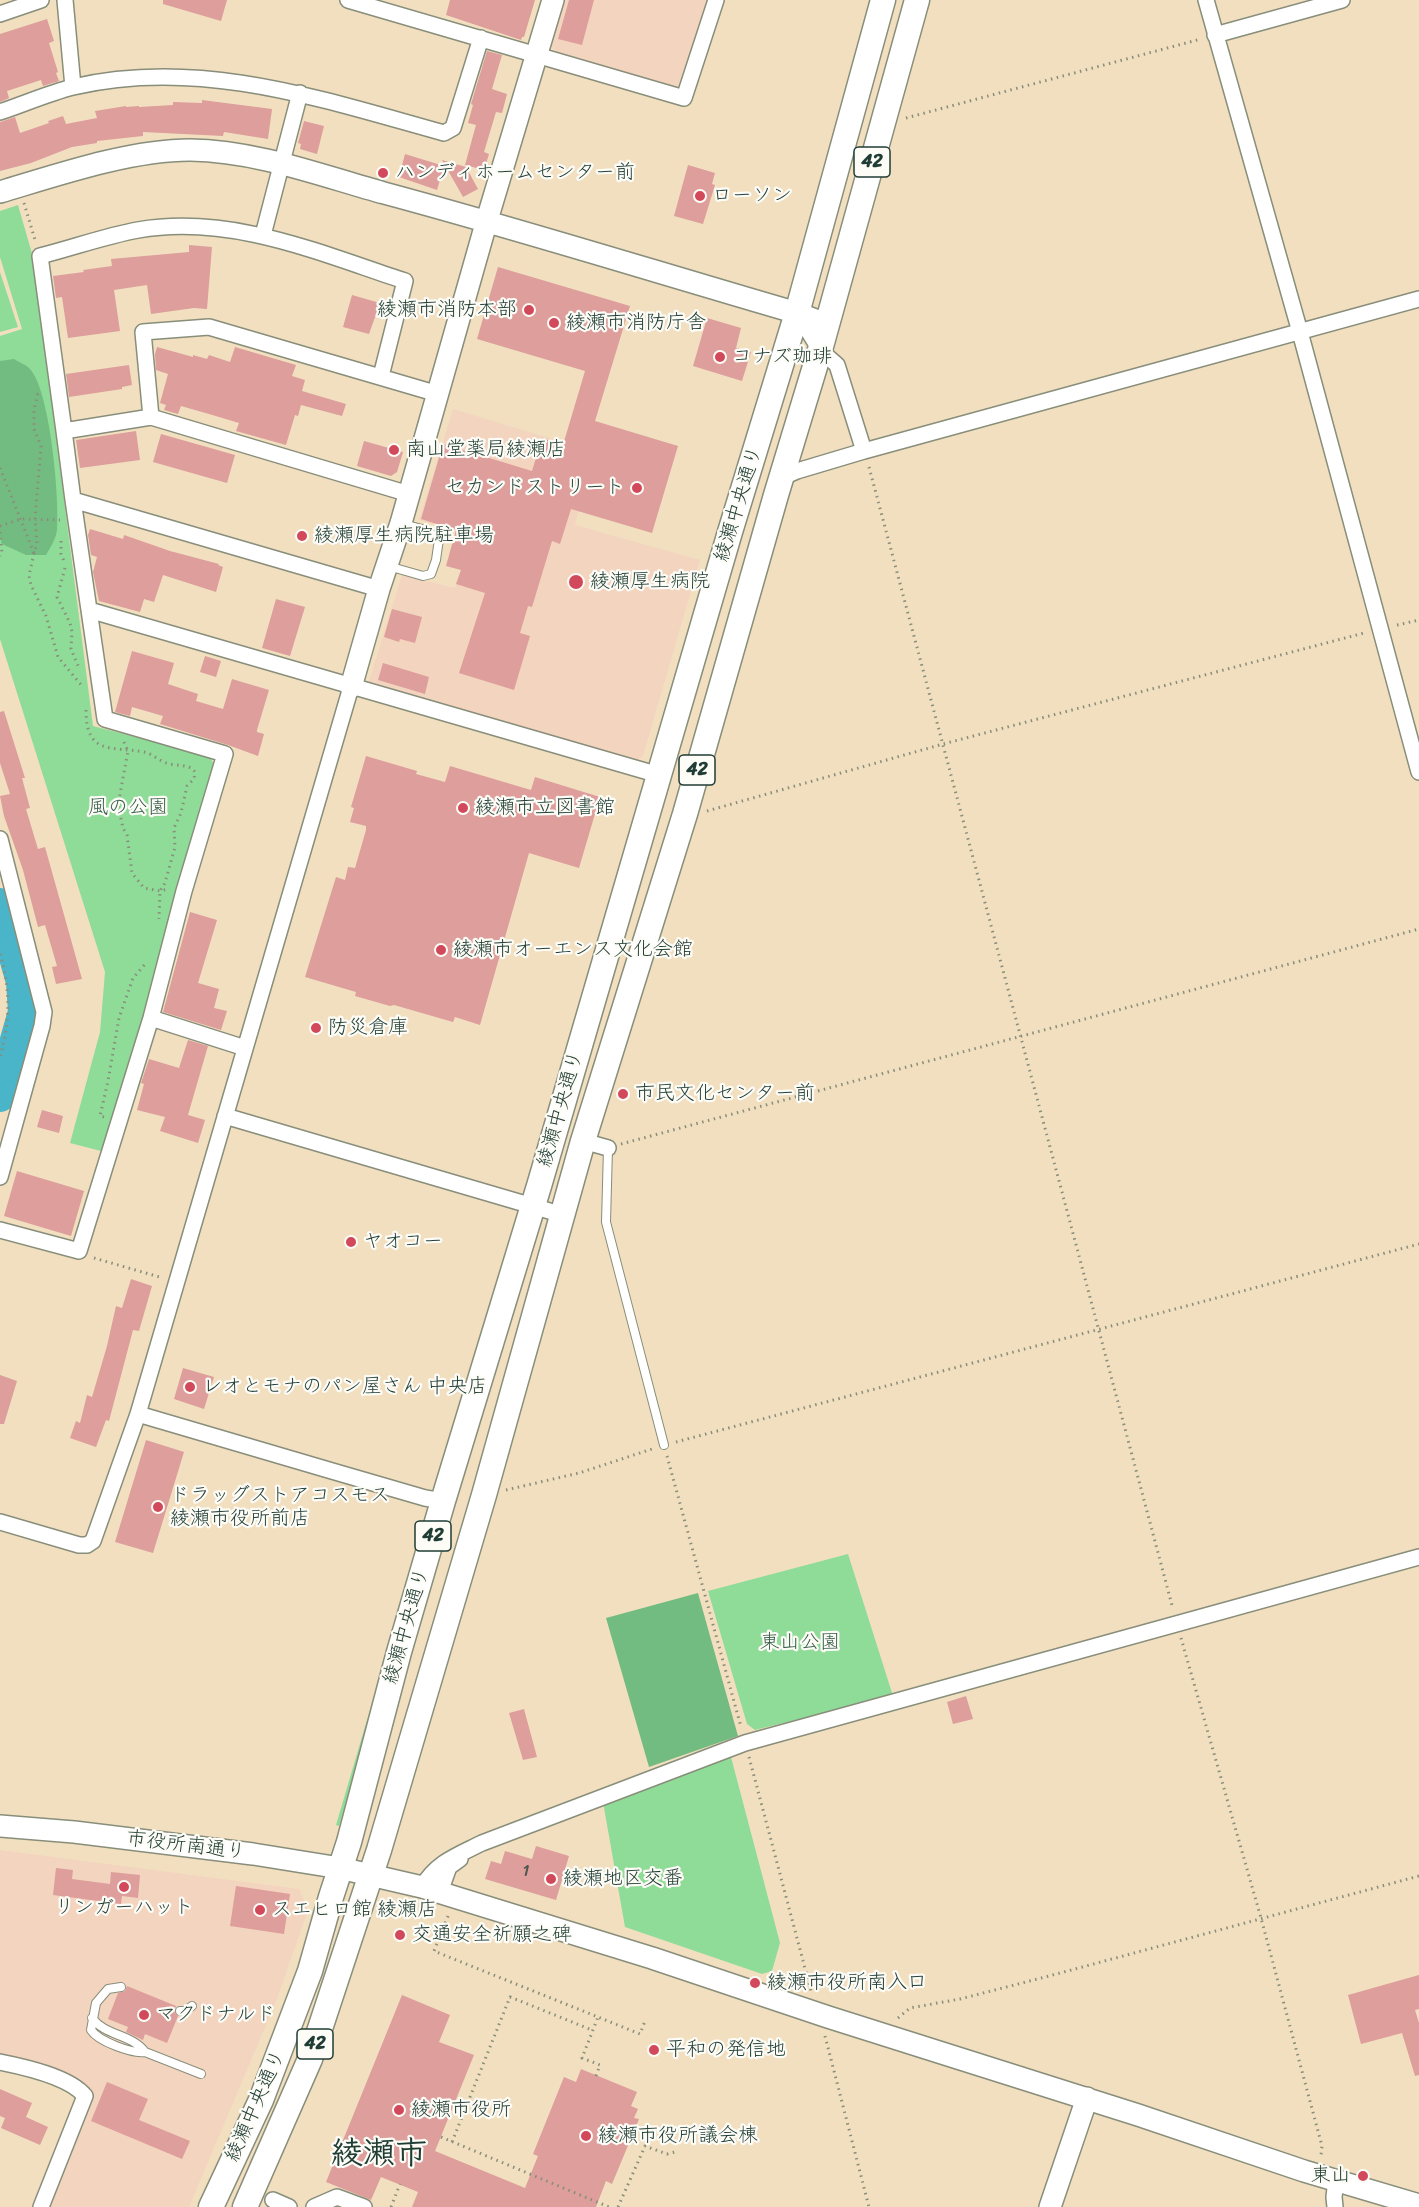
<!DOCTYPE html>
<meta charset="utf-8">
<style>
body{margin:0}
canvas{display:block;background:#f1dfc0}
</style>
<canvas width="1419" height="2207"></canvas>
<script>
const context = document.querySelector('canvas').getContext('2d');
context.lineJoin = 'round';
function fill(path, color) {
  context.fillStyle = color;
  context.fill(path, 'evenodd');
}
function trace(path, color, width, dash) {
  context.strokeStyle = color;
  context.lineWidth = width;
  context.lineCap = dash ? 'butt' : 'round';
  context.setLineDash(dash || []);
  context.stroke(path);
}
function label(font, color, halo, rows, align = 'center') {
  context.font = font + ' Sriracha,"Klee One",sans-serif';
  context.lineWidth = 4.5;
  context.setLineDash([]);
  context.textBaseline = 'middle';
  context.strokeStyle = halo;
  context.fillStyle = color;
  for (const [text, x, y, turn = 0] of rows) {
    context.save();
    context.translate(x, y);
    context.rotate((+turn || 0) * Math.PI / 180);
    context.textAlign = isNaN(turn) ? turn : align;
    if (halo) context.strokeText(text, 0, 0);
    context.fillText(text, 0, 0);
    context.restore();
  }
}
fill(new Path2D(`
 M 564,0 L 708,0 L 682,82 L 675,87 L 558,53 L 550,45 Z
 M 453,409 L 592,451 L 575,525 L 700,560 L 643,756 L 633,763 L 375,687 L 369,681 L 402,575 L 455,588 L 471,535 L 419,520 Z
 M 0,1850 L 299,1889 L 308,1910 L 277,1999 L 189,2207 L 41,2207 L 85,2096 L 0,2062 Z`), '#f3d4bf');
fill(new Path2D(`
 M 18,205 L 33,257 L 93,726 L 209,756 L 214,764 L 140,1031 L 101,1151 L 70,1143 L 100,1032 L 105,972 L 0,639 L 0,336 L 22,329 L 0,257 L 0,211 Z
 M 0,272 L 18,327 L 0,332 Z
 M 848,1554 L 893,1696 L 755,1730 L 747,1724 L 708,1591 Z
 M 385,1659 L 389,1659 L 339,1826 L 336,1825 Z
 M 731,1757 L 780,1943 L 772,1971 L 762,1974 L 625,1927 L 603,1802 Z`), '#8fdc99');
fill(new Path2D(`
 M 14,359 C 18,362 25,364 29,368 C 50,387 60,501 57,530 C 56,539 50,548 46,555 L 26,555 L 2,544 L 0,537 L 0,361 Z
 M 698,1593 L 738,1736 L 649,1767 L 606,1618 Z`), '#73bc81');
trace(new Path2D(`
 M 0,904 L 22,982 L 24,1012 L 0,1096`), '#4ab4c8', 32);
fill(new Path2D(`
 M 163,0 L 227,0 L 221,21 L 163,4 Z
 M 450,0 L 535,0 L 524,37 L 522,37 L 521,40 L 446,15 Z
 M 569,0 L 594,0 L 582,45 L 558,39 Z
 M 47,19 L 54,41 L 49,43 L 58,72 L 56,73 L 59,81 L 43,86 L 41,80 L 7,91 L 9,98 L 0,102 L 0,34 Z
 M 487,51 L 502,55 L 492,89 L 507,94 L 502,113 L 496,112 L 484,152 L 489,154 L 484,170 L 465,165 L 476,125 L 468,123 L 473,105 L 471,104 Z
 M 202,100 L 272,109 L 268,139 L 224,132 L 223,136 L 143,132 L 143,136 L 97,141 L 97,143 L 72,147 L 31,163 L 0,171 L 0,122 L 15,117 L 20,133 L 49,123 L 48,121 L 63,116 L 66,124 L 97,118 L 95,111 L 126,106 L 126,107 L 139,106 L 139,107 L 173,105 L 173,102 L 202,103 Z
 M 304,121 L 324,126 L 317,154 L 300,149 L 301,144 L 298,143 Z
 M 405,154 L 444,166 L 437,190 L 399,177 Z
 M 442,160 L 466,167 L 478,189 L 463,197 Z
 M 688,165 L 715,173 L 712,184 L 715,185 L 703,224 L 674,216 Z
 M 189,245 L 212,247 L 207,309 L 194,308 L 151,314 L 147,285 L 114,290 L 120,331 L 68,338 L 62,297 L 56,298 L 53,276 L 84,272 L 83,270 L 112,266 L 111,259 L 189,252 Z
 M 498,267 L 630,306 L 595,421 L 678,446 L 652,533 L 571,509 L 560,544 L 552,541 L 532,607 L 528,606 L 520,633 L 530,636 L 514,690 L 459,673 L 485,593 L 456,584 L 461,570 L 446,566 L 456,530 L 421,519 L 443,444 L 532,471 L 542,438 L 563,445 L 585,371 L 477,339 Z
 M 352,295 L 380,303 L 369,334 L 343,327 Z
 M 707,318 L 741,328 L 736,348 L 751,352 L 742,381 L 693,366 Z
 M 157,347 L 193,357 L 193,355 L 207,359 L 209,355 L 230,362 L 235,347 L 296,365 L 292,376 L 305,380 L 302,391 L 346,404 L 342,416 L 301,405 L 298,416 L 295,415 L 286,445 L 236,431 L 239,423 L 209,414 L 181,406 L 178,414 L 164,410 L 166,405 L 160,403 L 168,374 L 156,370 L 155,354 Z
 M 129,365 L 132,385 L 122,387 L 122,389 L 69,397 L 66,374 Z
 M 136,431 L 140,460 L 80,468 L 76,440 Z
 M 161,434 L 235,455 L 227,483 L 153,462 Z
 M 364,441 L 403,452 L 397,472 L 391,476 L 357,466 Z
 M 90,529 L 123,539 L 124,535 L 170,551 L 219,564 L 218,565 L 223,567 L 216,592 L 163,575 L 154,602 L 144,599 L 140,612 L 99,601 L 93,572 L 97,557 L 91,555 L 88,535 Z
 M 276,599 L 305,607 L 290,656 L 262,648 Z
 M 392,609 L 422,617 L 415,643 L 400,639 L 399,642 L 384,637 Z
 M 132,651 L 174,663 L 168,684 L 198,694 L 196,701 L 223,709 L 232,679 L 269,690 L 257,730 L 257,732 L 264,734 L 258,756 L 228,745 L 160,724 L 163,716 L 132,707 L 130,716 L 115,712 Z
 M 205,656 L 221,661 L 216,677 L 200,672 Z
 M 383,663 L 429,677 L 425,694 L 378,680 Z
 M 4,711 L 25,778 L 22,778 L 30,808 L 26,809 L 38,849 L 45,847 L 82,979 L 56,984 L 52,967 L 57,966 L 45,925 L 38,927 L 23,870 L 4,816 L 0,796 L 10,794 L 0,763 L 0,712 Z
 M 366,756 L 417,771 L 416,774 L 445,782 L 450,766 L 531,790 L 535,777 L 600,797 L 579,868 L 529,853 L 480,1025 L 455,1017 L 453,1022 L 394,1005 L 390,1006 L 355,996 L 356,992 L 305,977 L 336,877 L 345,880 L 348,867 L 355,868 L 366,830 L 366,826 L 350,822 L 354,808 L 351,807 Z
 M 190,912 L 217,920 L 198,983 L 219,989 L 214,1008 L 227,1011 L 221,1030 L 163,1012 Z
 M 188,1040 L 208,1046 L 188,1115 L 205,1120 L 198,1143 L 160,1131 L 165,1117 L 137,1110 L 144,1084 L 141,1083 L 149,1059 L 179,1068 Z
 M 42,1110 L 63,1116 L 59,1133 L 37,1127 Z
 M 17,1171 L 84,1191 L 71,1236 L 4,1216 Z
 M 131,1279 L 152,1286 L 139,1331 L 133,1330 L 109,1421 L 106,1420 L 96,1447 L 70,1438 L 76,1421 L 80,1423 L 87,1395 L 92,1397 L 107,1346 L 116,1306 L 122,1308 Z
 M 183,1368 L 214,1377 L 204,1409 L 174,1399 Z
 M 0,1375 L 17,1381 L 4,1424 L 0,1424 Z
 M 146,1440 L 184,1452 L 153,1553 L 115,1542 Z
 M 966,1696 L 973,1719 L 953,1724 L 947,1702 Z
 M 524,1709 L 537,1757 L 523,1760 L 509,1713 Z
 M 536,1846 L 569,1856 L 556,1900 L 485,1879 L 491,1861 L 501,1864 L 505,1851 L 532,1859 Z
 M 56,1868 L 73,1870 L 72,1879 L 110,1884 L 111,1872 L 140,1875 L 138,1898 L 122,1896 L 121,1904 L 53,1895 Z
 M 236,1886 L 290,1894 L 284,1934 L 230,1926 Z
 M 1419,1975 L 1419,2009 L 1415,2010 L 1419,2023 L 1419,2075 L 1415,2076 L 1402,2033 L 1361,2044 L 1348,1995 Z
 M 127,1986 L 176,2006 L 174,2012 L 178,2016 L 167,2043 L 145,2034 L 143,2040 L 126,2032 L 128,2027 L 108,2019 L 118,1993 L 125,1991 Z
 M 402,1995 L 450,2015 L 439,2042 L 474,2055 L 435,2151 L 525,2188 L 538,2156 L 533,2154 L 564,2077 L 576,2082 L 581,2069 L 637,2092 L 631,2106 L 638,2109 L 634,2118 L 639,2119 L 612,2184 L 606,2181 L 596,2207 L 412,2207 L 418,2192 L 381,2177 L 371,2200 L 326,2182 Z
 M 107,2082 L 148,2099 L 139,2120 L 190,2141 L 182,2159 L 91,2121 Z
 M 0,2089 L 32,2103 L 26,2117 L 48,2127 L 40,2145 L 1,2128 L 5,2118 L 0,2116 Z`), '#dd9e9c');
const lane = new Path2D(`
 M 388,566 L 423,576 L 431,574 L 436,560 L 439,539 L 426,530 L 403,524
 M 608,1148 L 606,1222 L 664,1445
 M 121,1987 L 108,1989 L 96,2003 L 91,2030 C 98,2041 132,2054 145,2052 L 201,2074
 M 180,2011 L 185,2011 L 192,2006
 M 92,2018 C 105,2036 132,2034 145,2052`);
const street = new Path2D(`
 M 65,0 L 73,87
 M 348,0 L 684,98 L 716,0
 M 1206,0 L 1300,332 L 1419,772
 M 0,14 L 41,0
 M 1215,35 L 1342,0
 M 0,112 C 24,104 49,93 73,87 C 200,57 324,100 444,133 L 453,128 L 481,38
 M 263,235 L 300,93
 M 797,313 L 820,350 L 837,365 L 864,451 L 1419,299
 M 151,417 L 64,431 L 40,256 C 72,248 105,236 138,230 C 231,214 319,253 405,281 L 381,376
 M 64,431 L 73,500
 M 781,478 L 797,471 L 864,451
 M 409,494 L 151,417 L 143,332 L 209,327 L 438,394
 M 379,589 L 73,500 L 89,610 L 659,775
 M 0,839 L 44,1012 L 42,1026 L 0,1177
 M 151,1018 L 245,1048
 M 225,1116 L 563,1215
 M 583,1141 L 608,1148
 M 0,1230 L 79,1251 L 151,1018 L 184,891 L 225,754 L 105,719 L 89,610
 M 138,1414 L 332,1471 L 425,1498 L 443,1501
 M 0,1522 L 79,1545 L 87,1545 L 93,1541 L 138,1414 L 351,687
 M 422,1887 C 437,1862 456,1856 482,1843 L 745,1743 L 1419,1557
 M 440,1892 L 449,1867 L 460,1859
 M 0,2062 C 25,2067 70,2077 85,2096 L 41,2207
 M 273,2200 L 289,2207
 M 314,2207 L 337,2197 L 364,2207
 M 1335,2207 L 1334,2197 L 1336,2180`);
const secondary = new Path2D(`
 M 0,192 C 57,175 130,150 190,150 C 257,151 319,175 384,193 C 522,230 659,273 797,313 L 826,324
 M 351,687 L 379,589 L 401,523 L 487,220 L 553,0
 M 0,1826 L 74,1832 L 253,1854 L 340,1868 L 422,1887 L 652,1958 L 828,2017 L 1138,2115 L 1304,2171 L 1419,2205
 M 1050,2207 L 1087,2098`);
const primary = new Path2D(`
 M 211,2207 L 261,2100 L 310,1971 L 331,1897 L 349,1842 L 399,1652 L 443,1501 L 539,1186 L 730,532 L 797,313 L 883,0
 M 245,2207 L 310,2059 L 379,1850 L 484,1495 L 583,1141 L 685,814 L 776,495 L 820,350 L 917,0`);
trace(lane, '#888e7a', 10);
trace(street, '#888e7a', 18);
trace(secondary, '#888e7a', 24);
trace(primary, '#888e7a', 27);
trace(new Path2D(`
 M 906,118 L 1201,39
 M 24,203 L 35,240
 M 869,467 L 1173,1609
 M 0,468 L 34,553 L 37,543 L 35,518 L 41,446 L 34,429 L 34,409 L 38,394 L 42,393
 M 0,526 L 21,519 L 60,520
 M 0,532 L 2,553 L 0,556
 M 61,541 L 61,554 L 64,561
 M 34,553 L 29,576 L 31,585 L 46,616 L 58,657 L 82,686
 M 65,568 L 57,597 L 70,623 L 72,632 L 71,649 L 79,668
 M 1397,625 L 1419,620
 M 86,710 C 86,756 112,746 144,752 C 153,754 160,762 170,764 C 179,766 189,764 195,772 L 194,779 L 187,786 L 181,813 L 174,828 L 175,847 L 165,883 L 160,891 L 159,919
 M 124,742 L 128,751 L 118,805 L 123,828 L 127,835 L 132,873 L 144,888 L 160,891 L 168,889
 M 707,811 L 943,744 L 1364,633
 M 0,954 C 11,990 10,1022 0,1057
 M 104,1117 L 100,1116 L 108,1081 L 119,1018 L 133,978 L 147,962
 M 621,1144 L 1419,929
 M 94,1258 L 163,1278
 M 676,1442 L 1419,1244
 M 667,1456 L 741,1727
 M 506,1490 L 579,1473 L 652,1449
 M 1181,1638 L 1261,1918 L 1322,2146 L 1321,2155
 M 749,1757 L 811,1991
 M 448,1916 L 434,1951 L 640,2034 L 645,2021
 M 898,2018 L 910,2008 L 960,1999 L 1049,1976 L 1419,1876
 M 825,2036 L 869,2207
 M 596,2076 L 600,2065 L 582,2058 L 598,2017
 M 441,2137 L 609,2207
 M 452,2142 L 510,1997 L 592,2030
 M 391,2207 L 400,2184
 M 618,2207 L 645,2146 L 667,2154 L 675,2152`), '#888e7a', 3, [1.5, 4.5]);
trace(lane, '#fff', 8);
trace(street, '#fff', 15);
trace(secondary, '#fff', 21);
trace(primary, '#fff', 24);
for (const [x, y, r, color] of [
 [383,173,6,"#d1495b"],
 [700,196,6,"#d1495b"],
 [529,310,6,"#d1495b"],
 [554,323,6,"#d1495b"],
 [720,357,6,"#d1495b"],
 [394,450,6,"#d1495b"],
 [637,488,6,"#d1495b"],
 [302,536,6,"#d1495b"],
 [576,582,8,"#d1495b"],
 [463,808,6,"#d1495b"],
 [441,950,6,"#d1495b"],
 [316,1028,6,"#d1495b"],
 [623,1094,6,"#d1495b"],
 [351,1242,6,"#d1495b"],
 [190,1387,6,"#d1495b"],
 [158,1507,6,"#d1495b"],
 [551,1879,6,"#d1495b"],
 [124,1887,6,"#d1495b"],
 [260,1910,6,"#d1495b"],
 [400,1935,6,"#d1495b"],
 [755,1983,6,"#d1495b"],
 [144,2015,6,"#d1495b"],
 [654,2050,6,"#d1495b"],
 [399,2110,6,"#d1495b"],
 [586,2136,6,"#d1495b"],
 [1363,2176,6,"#d1495b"]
]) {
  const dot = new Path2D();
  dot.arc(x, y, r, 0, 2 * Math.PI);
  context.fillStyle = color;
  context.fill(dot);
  trace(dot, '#fdfcf7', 2);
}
label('16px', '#4e554e', null, [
 ["1",526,1872]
]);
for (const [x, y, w] of [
 [872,162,36],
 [697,770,36],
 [433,1536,36],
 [315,2044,36]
]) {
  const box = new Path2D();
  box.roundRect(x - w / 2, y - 15, w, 30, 4.5);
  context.fillStyle = '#fdfcf7';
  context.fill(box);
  trace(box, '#1f3d34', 1.5);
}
label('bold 18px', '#1f3d34', null, [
 ["42",872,162],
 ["42",697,770],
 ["42",433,1536],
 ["42",315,2044]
]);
label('20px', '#1f3d34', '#fdfcf7', [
 ["ハンディホームセンター前",395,173],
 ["ローソン",712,196],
 ["綾瀬市消防本部",517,310,"right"],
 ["綾瀬市消防庁舎",566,323],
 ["コナズ珈琲",732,357],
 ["南山堂薬局綾瀬店",406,450],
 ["セカンドストリート",625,488,"right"],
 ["綾瀬厚生病院駐車場",314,536],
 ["綾瀬厚生病院",590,582],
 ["綾瀬市立図書館",475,808],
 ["綾瀬市オーエンス文化会館",453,950],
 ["防災倉庫",328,1028],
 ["市民文化センター前",635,1094],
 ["ヤオコー",363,1242],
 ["レオとモナのパン屋さん 中央店",202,1387],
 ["ドラッグストアコスモス",170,1496],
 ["綾瀬市役所前店",170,1519],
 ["綾瀬地区交番",563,1879],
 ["リンガーハット",124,1908,"center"],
 ["スエヒロ館 綾瀬店",272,1910],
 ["交通安全祈願之碑",412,1935],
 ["綾瀬市役所南入口",767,1983],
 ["マクドナルド",156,2015],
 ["平和の発信地",666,2050],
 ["綾瀬市役所",411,2110],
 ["綾瀬市役所議会棟",598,2136],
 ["東山",1351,2176,"right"]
], 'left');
label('20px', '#1f3d34', '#fdfcf7', [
 ["綾瀬中央通り",739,504,-73],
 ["綾瀬中央通り",561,1109,-74],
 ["綾瀬中央通り",407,1626,-74],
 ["市役所南通り",186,1846,7],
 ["綾瀬中央通り",256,2106,-66]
]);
label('20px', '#355d48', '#fdfcf7', [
 ["風の公園",128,808],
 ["東山公園",800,1643]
]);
label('bold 32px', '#1f3d34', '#fdfcf7', [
 ["綾瀬市",379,2155]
]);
</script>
